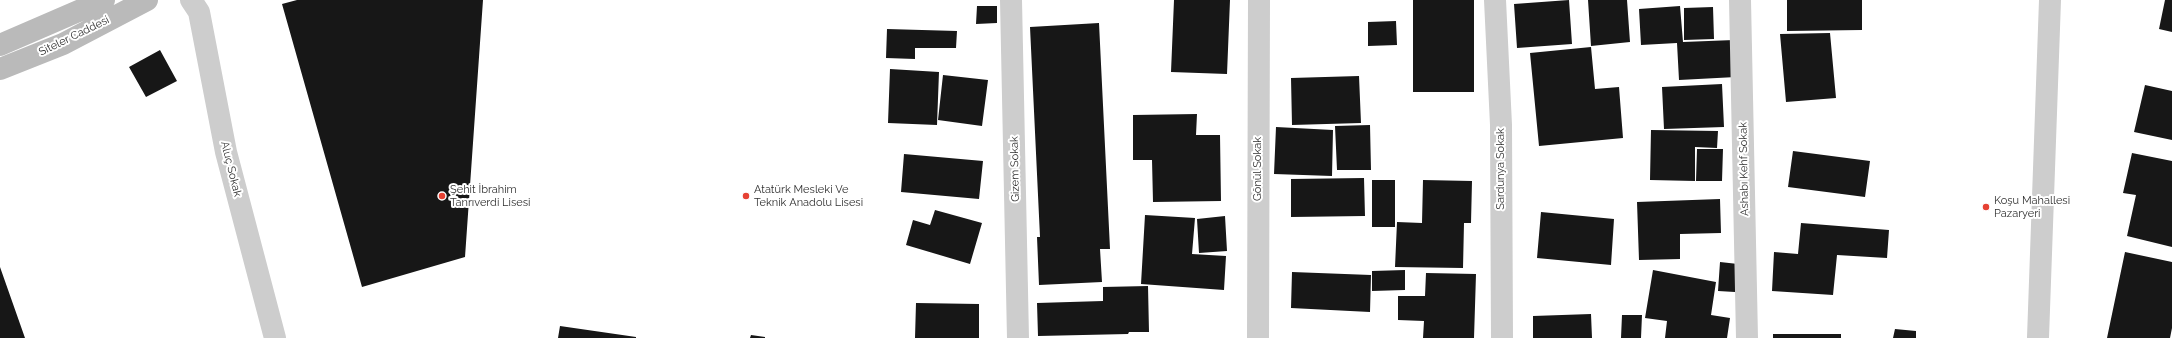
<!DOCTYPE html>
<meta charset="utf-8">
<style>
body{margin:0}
canvas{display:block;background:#fff}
</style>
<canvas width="2172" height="338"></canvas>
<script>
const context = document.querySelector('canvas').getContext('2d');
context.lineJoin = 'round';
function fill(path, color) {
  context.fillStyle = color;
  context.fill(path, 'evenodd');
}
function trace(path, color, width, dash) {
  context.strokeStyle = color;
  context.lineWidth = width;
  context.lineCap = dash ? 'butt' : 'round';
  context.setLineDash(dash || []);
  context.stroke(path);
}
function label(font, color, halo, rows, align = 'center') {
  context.font = font + ' Raleway,sans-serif';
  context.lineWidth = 4;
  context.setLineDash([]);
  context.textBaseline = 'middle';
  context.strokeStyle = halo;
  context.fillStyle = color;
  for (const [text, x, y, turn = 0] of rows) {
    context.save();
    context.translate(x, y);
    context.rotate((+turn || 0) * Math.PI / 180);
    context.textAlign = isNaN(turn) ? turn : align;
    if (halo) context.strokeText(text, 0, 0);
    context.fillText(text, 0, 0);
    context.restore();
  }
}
fill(new Path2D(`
 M 297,0 L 483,0 L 465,257 L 362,287 L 282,4 Z
 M 1174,0 L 1230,0 L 1227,74 L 1171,72 Z
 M 1413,0 L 1474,0 L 1474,92 L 1413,92 Z
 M 1569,0 L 1572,44 L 1517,48 L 1514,4 Z
 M 1588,0 L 1627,0 L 1630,42 L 1591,46 Z
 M 1787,0 L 1862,0 L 1862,30 L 1787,31 Z
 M 2165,0 L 2172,0 L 2172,32 L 2159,29 Z
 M 977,6 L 997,6 L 997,23 L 976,24 Z
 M 1680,6 L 1683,42 L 1734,40 L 1736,77 L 1679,80 L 1677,43 L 1641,45 L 1639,9 Z
 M 1713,7 L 1714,39 L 1684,40 L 1684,8 Z
 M 1396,21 L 1397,45 L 1368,46 L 1368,22 Z
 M 1099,23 L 1110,249 L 1100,249 L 1102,282 L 1039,285 L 1037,237 L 1040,237 L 1030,27 Z
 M 887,29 L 957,31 L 956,48 L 915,48 L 915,59 L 886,58 Z
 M 1830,33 L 1836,98 L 1786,102 L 1780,34 Z
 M 1591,47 L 1595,89 L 1619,87 L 1623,138 L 1539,146 L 1530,53 Z
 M 160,50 L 177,81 L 146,97 L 129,67 Z
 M 890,69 L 939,72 L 937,125 L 888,123 Z
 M 943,75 L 988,80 L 982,126 L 938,120 Z
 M 1359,76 L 1361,123 L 1292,125 L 1291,78 Z
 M 1722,84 L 1724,127 L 1664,129 L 1662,87 Z
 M 2145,85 L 2172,91 L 2172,140 L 2134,132 Z
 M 1197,114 L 1196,135 L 1220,135 L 1221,201 L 1153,202 L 1152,160 L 1133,160 L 1133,115 Z
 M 1370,125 L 1371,170 L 1337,170 L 1335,126 Z
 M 1276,127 L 1333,130 L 1332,176 L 1274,174 Z
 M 1651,130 L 1718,131 L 1717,148 L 1695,147 L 1695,181 L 1650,180 Z
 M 1697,149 L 1723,149 L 1722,181 L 1696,181 Z
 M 1793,151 L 1870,161 L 1865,197 L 1788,187 Z
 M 2132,153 L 2172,161 L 2172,247 L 2127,236 L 2136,195 L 2123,193 Z
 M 904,154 L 983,161 L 979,199 L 901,192 Z
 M 1364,178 L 1365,216 L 1291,217 L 1291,179 Z
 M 1372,180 L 1395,180 L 1395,227 L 1372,227 Z
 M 1423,180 L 1472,181 L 1471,223 L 1464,223 L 1463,268 L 1395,267 L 1397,222 L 1422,223 Z
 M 1720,199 L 1721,233 L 1680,234 L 1680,259 L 1639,260 L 1637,202 Z
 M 935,210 L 982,223 L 970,264 L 906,245 L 913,220 L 930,225 Z
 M 1541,212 L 1614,219 L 1611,265 L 1537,258 Z
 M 1145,215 L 1195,218 L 1192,254 L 1226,256 L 1224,290 L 1141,284 Z
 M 1225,216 L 1227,251 L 1199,253 L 1197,219 Z
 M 1801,223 L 1889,230 L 1887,258 L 1837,255 L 1833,295 L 1772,291 L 1774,252 L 1798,254 Z
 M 2125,252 L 2172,262 L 2172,328 L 2170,338 L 2107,338 Z
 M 1720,262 L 1738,264 L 1735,292 L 1718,291 Z
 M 0,267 L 25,338 L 0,338 Z
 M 1405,270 L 1405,290 L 1372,291 L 1372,271 Z
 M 1653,270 L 1716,282 L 1711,315 L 1730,318 L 1727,338 L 1665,338 L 1667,321 L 1645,318 Z
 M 1292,272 L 1371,275 L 1370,312 L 1291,308 Z
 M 1426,273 L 1476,274 L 1474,338 L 1423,338 L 1424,321 L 1398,320 L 1398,296 L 1425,296 Z
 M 1148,286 L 1149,332 L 1129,332 L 1128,334 L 1038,336 L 1037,303 L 1103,301 L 1103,287 Z
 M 916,303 L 979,304 L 979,338 L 915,338 Z
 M 1591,314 L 1592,338 L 1533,338 L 1533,316 Z
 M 1622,315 L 1642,315 L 1641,338 L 1621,338 Z
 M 560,326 L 636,337 L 636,338 L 558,338 Z
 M 1895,329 L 1916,331 L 1916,338 L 1893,338 Z
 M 1773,334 L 1841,334 L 1841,338 L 1773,338 Z
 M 751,335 L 765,337 L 765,338 L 750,338 Z`), '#171717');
trace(new Path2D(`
 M 191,0 L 199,12 L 226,152 L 275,338
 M 1011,0 L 1018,338
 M 1495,0 L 1501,125 L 1502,338
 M 1740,0 L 1747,338
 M 1258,338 L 1259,0
 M 2038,338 L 2050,0`), '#cdcdcd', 22);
trace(new Path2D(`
 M 0,45 L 104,0
 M 0,69 L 63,44 L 147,0`), '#bababa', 22);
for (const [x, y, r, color] of [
 [442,196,4,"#e64133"],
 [746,196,4,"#e64133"],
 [1986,207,4,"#e64133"]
]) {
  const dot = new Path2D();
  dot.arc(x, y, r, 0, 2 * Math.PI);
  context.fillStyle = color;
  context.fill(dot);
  trace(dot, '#fff', 1.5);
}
label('11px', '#303030', '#fff', [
 ["Siteler Caddesi",74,36,-26],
 ["Aluç Sokak",231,169,76],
 ["Gizem Sokak",1015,169,-91],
 ["Gönül Sokak",1258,169,-90],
 ["Sardunya Sokak",1501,169,-90],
 ["Ashabı Kehf Sokak",1744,169,-91]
]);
label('11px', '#303030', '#fff', [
 ["Şehit İbrahim",450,190],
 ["Tanrıverdi Lisesi",450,203],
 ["Atatürk Mesleki Ve",754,190],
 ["Teknik Anadolu Lisesi",754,203],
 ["Koşu Mahallesi",1994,201],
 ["Pazaryeri",1994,214]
], 'left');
</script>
